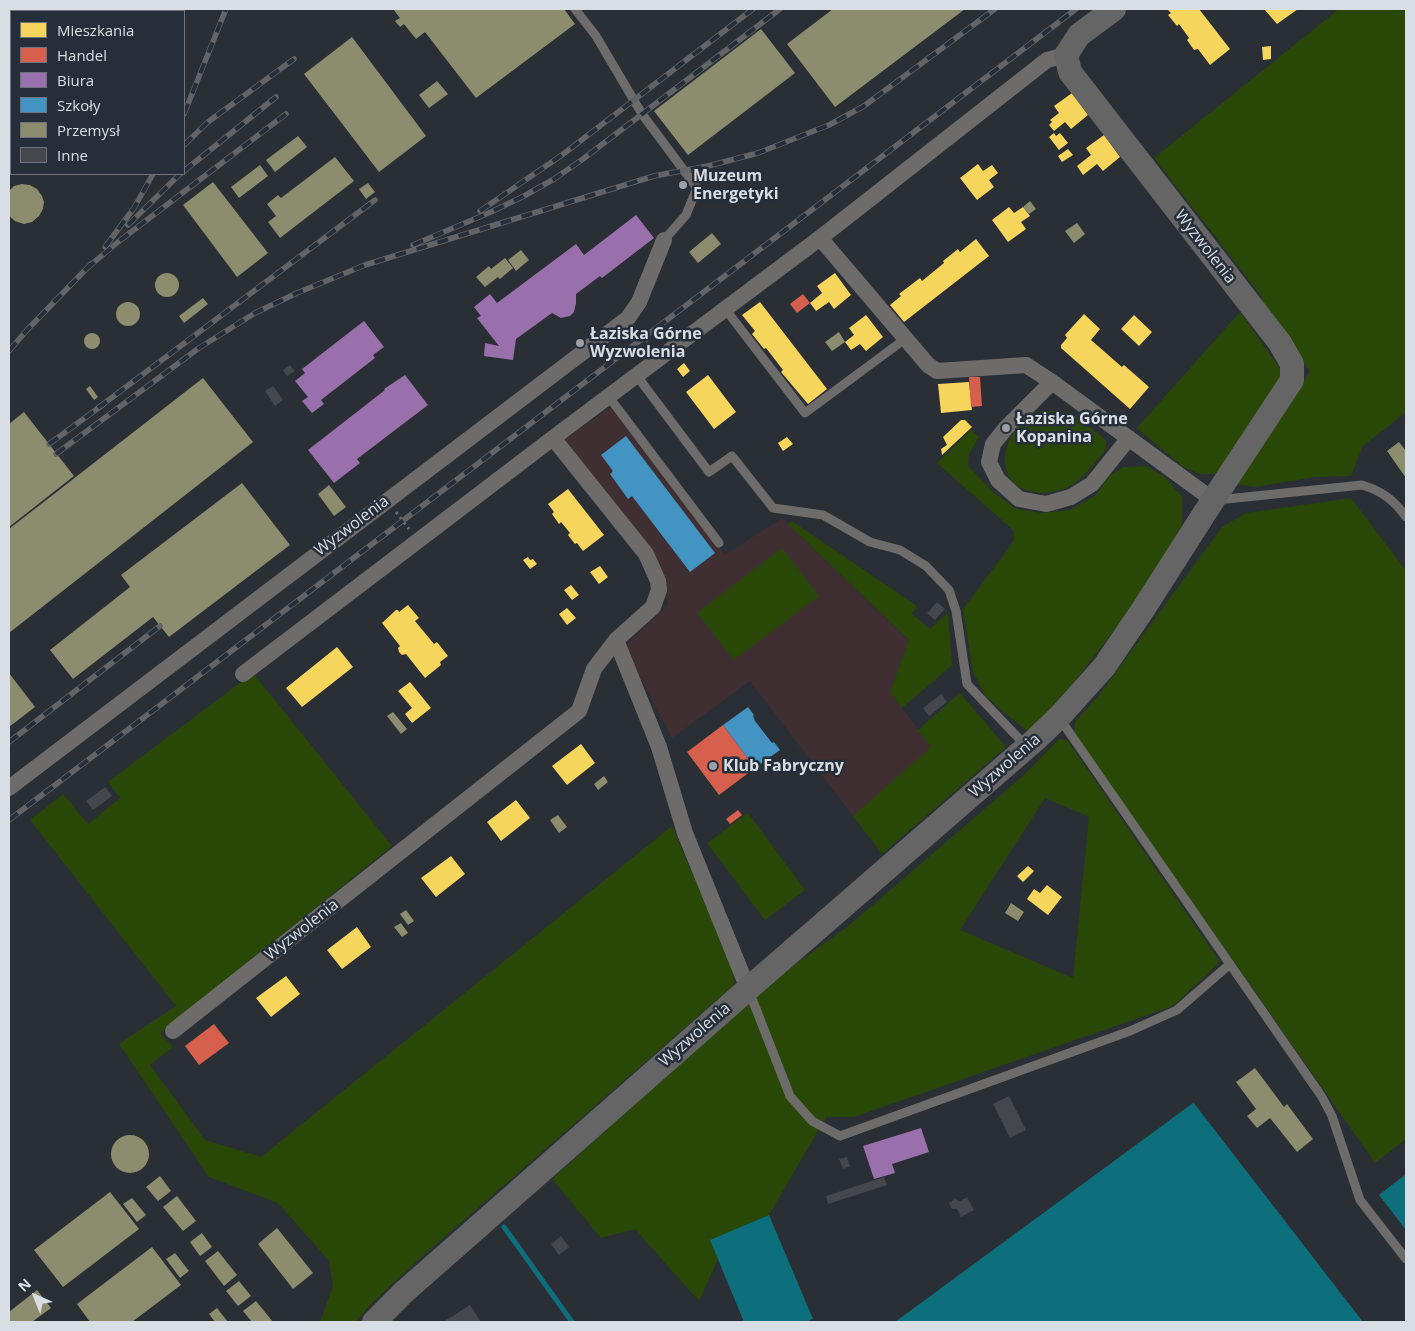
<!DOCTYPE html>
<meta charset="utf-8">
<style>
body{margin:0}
#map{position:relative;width:1415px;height:1331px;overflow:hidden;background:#2a2f35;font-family:"Open Sans",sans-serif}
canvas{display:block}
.frame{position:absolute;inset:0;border:10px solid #d9dee5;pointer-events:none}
.legend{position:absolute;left:10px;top:10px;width:175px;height:165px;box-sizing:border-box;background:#262f39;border:1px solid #6e757e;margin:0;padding:6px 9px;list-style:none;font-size:15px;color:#d9dee5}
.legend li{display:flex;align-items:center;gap:10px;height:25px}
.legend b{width:25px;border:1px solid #6e757e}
.north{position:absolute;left:10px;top:1271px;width:50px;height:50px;-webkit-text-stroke:4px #262f39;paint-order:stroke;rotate:316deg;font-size:14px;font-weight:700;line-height:20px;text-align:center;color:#d9dee5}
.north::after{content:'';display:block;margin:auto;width:18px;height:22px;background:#d9dee5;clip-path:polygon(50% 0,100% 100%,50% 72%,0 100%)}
</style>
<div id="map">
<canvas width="1415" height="1331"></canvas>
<div class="frame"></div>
<ul class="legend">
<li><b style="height:14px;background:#f6d55c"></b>Mieszkania</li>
<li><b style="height:14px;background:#d6604d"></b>Handel</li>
<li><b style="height:14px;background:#9970ab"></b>Biura</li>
<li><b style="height:14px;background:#4393c3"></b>Szkoły</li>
<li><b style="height:14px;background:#8c8c6e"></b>Przemysł</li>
<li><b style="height:14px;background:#44474c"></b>Inne</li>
</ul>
<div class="north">N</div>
</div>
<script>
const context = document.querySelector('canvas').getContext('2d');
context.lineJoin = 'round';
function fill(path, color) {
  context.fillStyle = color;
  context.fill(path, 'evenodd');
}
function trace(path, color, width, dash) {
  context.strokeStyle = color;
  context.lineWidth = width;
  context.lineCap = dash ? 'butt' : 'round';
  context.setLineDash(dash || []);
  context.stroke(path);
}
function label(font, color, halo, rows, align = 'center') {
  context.font = font + ' "Open Sans",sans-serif';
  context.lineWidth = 5;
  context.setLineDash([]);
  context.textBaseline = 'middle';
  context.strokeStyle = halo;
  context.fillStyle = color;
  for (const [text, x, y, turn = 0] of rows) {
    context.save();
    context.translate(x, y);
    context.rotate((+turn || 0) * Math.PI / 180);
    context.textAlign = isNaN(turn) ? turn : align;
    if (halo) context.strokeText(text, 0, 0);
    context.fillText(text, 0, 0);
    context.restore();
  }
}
fill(new Path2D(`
 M 611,407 L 725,555 L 782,518 L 909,641 L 890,692 L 932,747 L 853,816 L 750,681 L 672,738 L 624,647 L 668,605 L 657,559 L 562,441 Z`), '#402f32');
fill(new Path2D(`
 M 1339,9 L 1406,9 L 1406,412 L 1363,446 L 1351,476 L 1316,477 L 1255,487 L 1236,484 L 1214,474 L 1199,474 L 1182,466 L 1137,428 L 1240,312 L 1297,393 L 1310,371 L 1274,323 L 1260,294 L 1154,158 Z
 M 1054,411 L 1071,413 L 1106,440 L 1106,449 C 1097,460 1088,473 1075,483 C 1057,496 1019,499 1008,474 C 998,450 1015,423 1036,413 C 1041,410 1049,411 1054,411 Z
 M 971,430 L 979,437 L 969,454 L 968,466 L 993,492 L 1016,509 L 1042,513 L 1070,510 L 1096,495 L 1109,476 L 1124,467 L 1146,466 L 1166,478 L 1182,497 L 1182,525 L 1137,601 L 1075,681 L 1028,732 L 986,697 L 973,672 L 963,609 L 1014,541 L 1013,530 L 937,463 Z
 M 1351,498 L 1406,571 L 1406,1139 L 1375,1163 L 1074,733 L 1075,722 L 1100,694 L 1222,527 L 1246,513 Z
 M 792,521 L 917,606 L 912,614 L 930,629 L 948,613 L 952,665 L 902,708 L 890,692 L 909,640 L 788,524 Z
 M 782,548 L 819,596 L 734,660 L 697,613 Z
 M 253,673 L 392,846 L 160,1033 L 173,1047 L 150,1065 L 205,1140 L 261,1157 L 672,826 L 731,965 L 735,984 L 426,1253 L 369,1306 L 356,1322 L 320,1322 L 333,1286 L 329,1261 L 278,1203 L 209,1177 L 119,1044 L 176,1006 L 30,820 L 63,794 L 88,824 L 120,798 L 108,782 Z
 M 960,693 L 1006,747 L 882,854 L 853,816 L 931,747 L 918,730 Z
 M 1059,739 L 1067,740 L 1220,962 L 1173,1006 L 854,1117 L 826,1117 L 769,1215 L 711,1240 L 718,1259 L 699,1301 L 635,1229 L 601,1238 L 552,1179 L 768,984 L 847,927 L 881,898 L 1024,775 ZM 1045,798 L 1089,817 L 1073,978 L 960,930 Z
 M 748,813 L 805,890 L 765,920 L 707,843 Z`), '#294807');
fill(new Path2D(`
 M 1193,1102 L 1363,1322 L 895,1322 L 1193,1103 Z
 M 1406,1174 L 1406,1230 L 1379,1195 Z
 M 769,1215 L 813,1319 L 805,1322 L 744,1322 L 710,1240 Z`), '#0d6f7c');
fill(new Path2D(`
 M 1167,9 L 1199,9 L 1230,49 L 1210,65 L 1198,49 L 1194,50 L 1187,40 L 1189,38 L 1179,24 L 1177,26 L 1168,15 L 1171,13 Z
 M 1264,9 L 1298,9 L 1277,24 Z
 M 1271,46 L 1271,59 L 1263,60 L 1262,47 Z
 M 1072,93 L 1088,115 L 1071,129 L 1065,122 L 1054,131 L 1049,125 L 1052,122 L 1050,120 L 1059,113 L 1054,106 Z
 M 1054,133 L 1056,136 L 1060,133 L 1068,143 L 1059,150 L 1049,137 Z
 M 1104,135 L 1120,157 L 1103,171 L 1097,164 L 1083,175 L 1077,166 L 1091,155 L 1086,148 Z
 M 1068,149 L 1073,155 L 1062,162 L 1058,156 Z
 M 978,164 L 983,171 L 992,165 L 998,173 L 989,180 L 994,187 L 977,200 L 960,178 Z
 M 1009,207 L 1014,213 L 1023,207 L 1030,216 L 1021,222 L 1026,229 L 1008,242 L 992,220 Z
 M 976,239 L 989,256 L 904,322 L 890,305 L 901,296 L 899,294 L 920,278 L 922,281 L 944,263 L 943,261 L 958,249 L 960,252 Z
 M 835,273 L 851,295 L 834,309 L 829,302 L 816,311 L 810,303 L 822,293 L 817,286 Z
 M 760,302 L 827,389 L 808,404 L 781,372 L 783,370 L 766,348 L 764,349 L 752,334 L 755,331 L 742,315 Z
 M 1084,314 L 1100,329 L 1091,340 L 1122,367 L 1124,365 L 1149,387 L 1130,409 L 1061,348 L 1061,345 L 1067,338 L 1065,335 Z
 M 866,315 L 883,337 L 866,351 L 860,344 L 851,350 L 845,342 L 854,335 L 849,328 Z
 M 1134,315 L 1152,332 L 1139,346 L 1121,329 Z
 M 684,363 L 690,371 L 683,377 L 677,369 Z
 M 708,375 L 736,412 L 714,429 L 686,392 Z
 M 969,382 L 972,410 L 941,413 L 938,384 Z
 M 961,420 L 965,420 L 972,427 L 942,455 L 941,449 L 947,445 L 943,437 Z
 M 787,437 L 793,444 L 783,451 L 778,443 Z
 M 568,489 L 604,535 L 583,551 L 577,543 L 575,544 L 568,535 L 570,533 L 561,522 L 559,524 L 552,514 L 554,512 L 548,504 Z
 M 528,557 L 530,560 L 533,559 L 537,564 L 530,569 L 523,560 Z
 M 600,566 L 608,577 L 599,584 L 590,572 Z
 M 571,585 L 579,595 L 572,600 L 564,590 Z
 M 408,605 L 419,618 L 415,621 L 434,644 L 437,642 L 448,656 L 440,662 L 441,665 L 425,678 L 406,654 L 402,655 L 399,652 L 398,648 L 400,646 L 382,623 L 396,610 L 398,610 L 399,612 Z
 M 567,608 L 576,618 L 567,625 L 559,614 Z
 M 337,647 L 353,667 L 302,707 L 286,688 Z
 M 410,682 L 431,708 L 412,723 L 405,714 L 412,708 L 398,691 Z
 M 581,744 L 595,763 L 567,785 L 552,766 Z
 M 516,800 L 530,818 L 501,841 L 487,822 Z
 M 451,856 L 465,874 L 436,897 L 421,878 Z
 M 1028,866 L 1034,871 L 1023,882 L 1017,876 Z
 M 1047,885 L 1062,897 L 1048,915 L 1027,899 L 1034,889 L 1040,893 Z
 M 357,927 L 371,947 L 342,969 L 327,950 Z
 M 286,976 L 300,994 L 271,1017 L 256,998 Z`), '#f6d55c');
fill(new Path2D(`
 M 803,294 L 810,303 L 797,313 L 790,304 Z
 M 969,377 L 980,377 L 982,406 L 971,407 Z
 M 723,725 L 755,768 L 719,795 L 687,752 Z
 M 738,810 L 742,815 L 730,824 L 726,819 Z
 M 214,1024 L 229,1043 L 199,1065 L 185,1046 Z`), '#d6604d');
fill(new Path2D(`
 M 636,215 L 654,238 L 602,278 L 600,276 L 576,294 L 576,303 L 574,312 L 570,316 L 561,318 L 552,313 L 516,339 L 513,360 L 484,356 L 485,343 L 499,346 L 477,318 L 481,316 L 474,307 L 490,294 L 497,303 L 576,244 L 584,255 Z
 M 364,321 L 384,347 L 373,355 L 375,358 L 321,400 L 324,404 L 312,413 L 302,401 L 308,397 L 295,381 L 305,373 L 302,369 Z
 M 405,375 L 428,405 L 357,459 L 360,463 L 334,483 L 308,450 L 385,390 L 384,389 Z
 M 921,1128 L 929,1152 L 892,1164 L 895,1173 L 874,1179 L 863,1146 Z`), '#9970ab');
fill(new Path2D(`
 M 626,436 L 715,553 L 690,572 L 632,496 L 628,499 L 610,474 L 613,471 L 601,455 Z
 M 748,707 L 754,715 L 753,716 L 755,721 L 772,743 L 774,742 L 780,750 L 755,768 L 723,725 Z`), '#4393c3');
fill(new Path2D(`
 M 393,9 L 549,9 L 550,10 L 552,9 L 564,9 L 575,24 L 476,98 L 425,32 L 416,39 L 404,24 L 400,27 L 395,21 L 400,18 Z
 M 833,9 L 965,9 L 835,107 L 787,44 Z
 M 761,29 L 795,73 L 688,155 L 654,111 Z
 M 352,37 L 426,136 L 379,172 L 304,74 Z
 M 437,81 L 448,94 L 429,108 L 419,95 Z
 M 298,136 L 307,147 L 275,172 L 266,160 Z
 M 335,157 L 354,181 L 280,238 L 268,222 L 276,216 L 267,204 L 278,195 L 281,198 Z
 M 260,165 L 268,176 L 239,198 L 231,187 Z
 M 213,182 L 268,253 L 237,277 L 183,205 Z
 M 368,183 L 375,192 L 366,199 L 359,189 Z
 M 22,184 L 30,185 L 37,189 L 42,196 L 44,202 L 43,209 L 39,216 L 32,222 L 24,224 L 15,221 L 9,216 L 9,191 L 14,186 Z
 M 1030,201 L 1036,209 L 1029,214 L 1023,207 Z
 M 1077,223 L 1085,234 L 1074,243 L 1065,231 Z
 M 712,233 L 721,244 L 698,263 L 689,252 Z
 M 521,250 L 529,260 L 516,271 L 508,260 Z
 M 505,258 L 513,268 L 500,279 L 498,277 L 485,287 L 476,277 L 489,266 L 491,269 Z
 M155 285a12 12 0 1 1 24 0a12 12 0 1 1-24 0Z
 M 203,298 L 208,304 L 184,323 L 179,316 Z
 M116 314a12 12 0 1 1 24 0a12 12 0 1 1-24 0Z
 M 839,332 L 845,342 L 832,351 L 825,342 Z
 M84 341a8 8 0 1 1 16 0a8 8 0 1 1-16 0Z
 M 203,378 L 253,442 L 9,633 L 9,529 Z
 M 90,386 L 98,397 L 94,400 L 86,389 Z
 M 24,412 L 74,476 L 9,527 L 9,424 Z
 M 1399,442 L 1406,451 L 1406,478 L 1387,451 Z
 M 242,483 L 290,545 L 169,637 L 153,617 L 73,679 L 50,650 L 130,587 L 121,575 Z
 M 329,485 L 346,507 L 334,516 L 318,494 Z
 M 9,673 L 35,707 L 9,727 Z
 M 393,712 L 407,729 L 401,734 L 387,716 Z
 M 604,776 L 608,782 L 598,790 L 594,784 Z
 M 558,815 L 567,827 L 559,833 L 550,820 Z
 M 1011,903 L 1024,912 L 1018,921 L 1005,913 Z
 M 406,910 L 414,921 L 408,925 L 400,914 Z
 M 401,923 L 408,933 L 402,937 L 394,927 Z
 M 1255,1068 L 1284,1107 L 1287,1104 L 1313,1139 L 1297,1152 L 1270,1118 L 1257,1128 L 1247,1116 L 1256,1109 L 1236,1082 Z
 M111 1154a19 19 0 1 1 38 0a19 19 0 1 1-38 0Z
 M 160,1176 L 171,1191 L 158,1201 L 146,1187 Z
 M 110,1192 L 139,1229 L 63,1287 L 34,1250 Z
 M 177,1196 L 196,1221 L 183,1231 L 163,1207 Z
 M 132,1198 L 146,1215 L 137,1222 L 123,1204 Z
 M 277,1228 L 313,1273 L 293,1289 L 258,1244 Z
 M 202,1233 L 212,1247 L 200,1256 L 190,1242 Z
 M 152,1247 L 181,1285 L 132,1322 L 90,1322 L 77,1304 Z
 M 218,1251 L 237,1275 L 224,1286 L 205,1261 Z
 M 175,1253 L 189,1271 L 180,1278 L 166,1259 Z
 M 239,1281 L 251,1296 L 238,1306 L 226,1291 Z
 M 37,1290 L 51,1308 L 32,1322 L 9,1322 L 9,1312 Z
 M 256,1301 L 273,1322 L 252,1322 L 243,1311 Z
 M 217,1308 L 228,1322 L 215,1322 L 209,1314 Z`), '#8c8c6e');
trace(new Path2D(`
 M 504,1227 L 572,1322`), '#0d6f7c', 5);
fill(new Path2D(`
 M 290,365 L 295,371 L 287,376 L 283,370 Z
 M 273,386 L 283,400 L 275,406 L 265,391 Z
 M 937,602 L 945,609 L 935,620 L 927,613 Z
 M 941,694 L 947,702 L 929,716 L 923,708 Z
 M 105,787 L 112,796 L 93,810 L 86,801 Z
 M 1009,1096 L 1026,1130 L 1010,1138 L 993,1104 Z
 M 847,1157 L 850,1166 L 843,1169 L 839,1159 Z
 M 884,1177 L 887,1185 L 828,1204 L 826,1196 Z
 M 967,1197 L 974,1210 L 961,1217 L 957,1209 L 952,1209 L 949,1203 L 955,1199 L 960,1201 Z
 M 561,1236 L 569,1247 L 559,1255 L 551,1244 Z
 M 470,1305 L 481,1322 L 443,1322 Z`), '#44474c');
trace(new Path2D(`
 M 638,330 L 651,346
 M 396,512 L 409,529`), '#6c6c6e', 3, [2.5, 4]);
trace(new Path2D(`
 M 575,9 L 596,36 L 642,114 L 697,188 L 686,215 L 664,240
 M 12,11 L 15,9
 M 726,310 L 805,413 L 905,339
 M 637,376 L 709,472 L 732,456 L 773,508 L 823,515 L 870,542 L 900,550 L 926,566 L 949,590 L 956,611 L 967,684 L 1027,747
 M 609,397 L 719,543
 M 1217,500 L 1362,485 C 1382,491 1394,500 1406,517
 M 1060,719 L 1322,1097 L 1332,1116 L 1360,1200 L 1406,1259
 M 749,991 L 790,1096 L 812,1121 L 840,1136 L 1130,1031 L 1177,1010 L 1230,964`), '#6d6c6b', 9);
trace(new Path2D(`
 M 820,238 L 928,365 L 937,371 L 1026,365 L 1052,382 L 1213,500
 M 1052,382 L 1006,428 L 993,444 L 989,462 L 998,480 L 1019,499 L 1046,504 L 1071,497 L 1092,484 L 1129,438
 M 553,438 L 646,554 L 658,581 L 659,590 L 653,607 L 616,640
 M 243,674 L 553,438 L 820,238 L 1047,60 L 1066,55
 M 9,788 L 628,318 L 639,302 L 664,240
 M 173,1031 L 579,711 L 594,669 L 616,640 L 659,747 L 685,833 L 748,989`), '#6d6c6b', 16);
trace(new Path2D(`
 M 374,1322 L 405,1291 L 454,1248 L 748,989 L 1035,740 L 1059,717 L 1104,667 L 1144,608 L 1213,500 L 1292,380 L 1292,364 L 1280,343 L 1070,72 L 1066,55 L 1079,35 L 1114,9`), '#666566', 24);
const rail = new Path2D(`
 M 184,114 L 226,9
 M 184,145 L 208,122 L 294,59
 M 184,171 L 276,97
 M 480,211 L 562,155 L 753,9
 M 128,225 L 180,174
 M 413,245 L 491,212 L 524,196 L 554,179 L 583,159 L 780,9
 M 105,247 L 134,208 L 153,174
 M 86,269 L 118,242 L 286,114
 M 9,351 L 27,330 L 91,264
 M 98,408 L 375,200
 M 49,444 L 104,404
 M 56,454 L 199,348 L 255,313 L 297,293 L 365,265 L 654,176 L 708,166 L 758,153 L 829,125 L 864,106 L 995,9
 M 9,742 L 160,626
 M 9,820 L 1076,9`);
trace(rail, '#626467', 5.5);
trace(rail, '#262f39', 4, [11]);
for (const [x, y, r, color] of [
 [683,185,5,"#9ca1a7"],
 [580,343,5,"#9ca1a7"],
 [1006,428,5,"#9ca1a7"],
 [713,766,5,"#9ca1a7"]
]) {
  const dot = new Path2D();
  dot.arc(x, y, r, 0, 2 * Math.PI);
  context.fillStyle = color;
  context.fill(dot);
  trace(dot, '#262f39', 2);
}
label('bold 16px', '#d9dee5', '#262f39', [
 ["Muzeum",693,176],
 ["Energetyki",693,194],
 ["Łaziska Górne",590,334],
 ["Wyzwolenia",590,352],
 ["Łaziska Górne",1016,419],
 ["Kopanina",1016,437],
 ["Klub Fabryczny",723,766]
], 'left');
label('16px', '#d9dee5', '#262f39', [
 ["Wyzwolenia",1205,247,52],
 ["Wyzwolenia",352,526,-37],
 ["Wyzwolenia",1005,766,-41],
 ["Wyzwolenia",302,930,-38],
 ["Wyzwolenia",695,1035,-41]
]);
</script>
